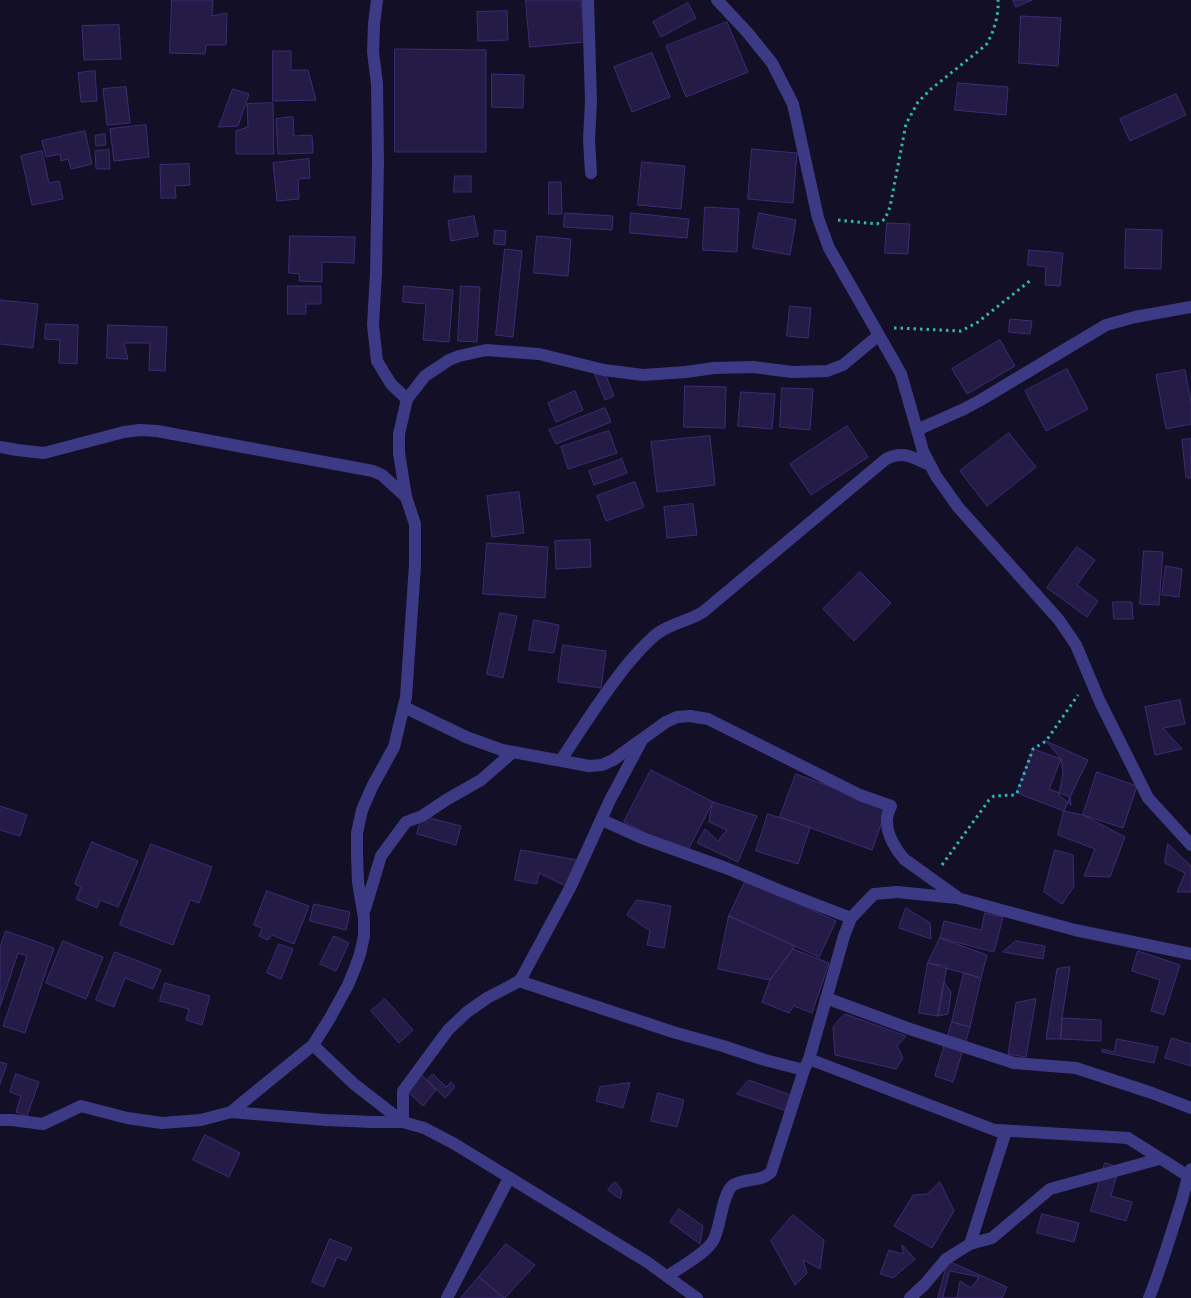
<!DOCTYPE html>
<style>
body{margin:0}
canvas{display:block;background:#130f26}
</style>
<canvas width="1191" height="1298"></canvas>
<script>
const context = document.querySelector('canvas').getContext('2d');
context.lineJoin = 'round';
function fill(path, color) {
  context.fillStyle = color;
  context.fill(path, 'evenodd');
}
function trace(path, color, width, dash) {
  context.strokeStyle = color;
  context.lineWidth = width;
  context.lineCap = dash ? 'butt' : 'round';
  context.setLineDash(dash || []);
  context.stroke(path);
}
const building = new Path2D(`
 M 172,0 L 213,0 L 212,16 L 227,13 L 226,45 L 206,45 L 205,54 L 170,53 Z
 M 526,0 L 581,0 L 585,42 L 530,47 Z
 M 1013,0 L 1032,0 L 1016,7 Z
 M 688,3 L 696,18 L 661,37 L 653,22 Z
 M 507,11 L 508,40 L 478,41 L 477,12 Z
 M 1021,16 L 1061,18 L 1058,66 L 1019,63 Z
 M 727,22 L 748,72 L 686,97 L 666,46 Z
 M 119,25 L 121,59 L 84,60 L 82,26 Z
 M 395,49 L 486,50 L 486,152 L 395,152 Z
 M 273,51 L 291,51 L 291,70 L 308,70 L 316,100 L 273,101 Z
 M 652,53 L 670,97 L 632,112 L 614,67 Z
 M 95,71 L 97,101 L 81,102 L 78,73 Z
 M 492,74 L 524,75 L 523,108 L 492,107 Z
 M 958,83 L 1008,87 L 1006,115 L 955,110 Z
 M 126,87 L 130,123 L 107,125 L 103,89 Z
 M 233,89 L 249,94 L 238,126 L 219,127 Z
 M 1176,94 L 1186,115 L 1130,141 L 1120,119 Z
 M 273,103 L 274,154 L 236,154 L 236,131 L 248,127 L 247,104 Z
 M 293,117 L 294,136 L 312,135 L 313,153 L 278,154 L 276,119 Z
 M 146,125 L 149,157 L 114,161 L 110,129 Z
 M 85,131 L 92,164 L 71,169 L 68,159 L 61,161 L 60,154 L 46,157 L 42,141 Z
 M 105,134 L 106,145 L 96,146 L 95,136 Z
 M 752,149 L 797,153 L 793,203 L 748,199 Z
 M 109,150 L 110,169 L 96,169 L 95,151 Z
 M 42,151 L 49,183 L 59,181 L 63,199 L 32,205 L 21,156 Z
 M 309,159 L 310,178 L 298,179 L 299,199 L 277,201 L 273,163 Z
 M 642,162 L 685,166 L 681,209 L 638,205 Z
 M 189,164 L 190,185 L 175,186 L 176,198 L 161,198 L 160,165 Z
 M 455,176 L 471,176 L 471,192 L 454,192 Z
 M 549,182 L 561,182 L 562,214 L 549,214 Z
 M 705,207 L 739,209 L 737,252 L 703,250 Z
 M 565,213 L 613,216 L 612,230 L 564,227 Z
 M 631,213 L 689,219 L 687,238 L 630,233 Z
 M 759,213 L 796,220 L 790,255 L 753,248 Z
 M 474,216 L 478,236 L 451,241 L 448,221 Z
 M 887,223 L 910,224 L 908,254 L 885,253 Z
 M 1126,229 L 1162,230 L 1161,269 L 1125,268 Z
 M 495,230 L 506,231 L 505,245 L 494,244 Z
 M 290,236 L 355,237 L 354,263 L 322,262 L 322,282 L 299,281 L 300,274 L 289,273 Z
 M 537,236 L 571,239 L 568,276 L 534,273 Z
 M 505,249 L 522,251 L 513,337 L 496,335 Z
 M 1029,250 L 1063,253 L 1060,286 L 1045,285 L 1046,267 L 1028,265 Z
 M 288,286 L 321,286 L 321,304 L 306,304 L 306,314 L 288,314 Z
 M 404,286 L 453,290 L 449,342 L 423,340 L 426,304 L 403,302 Z
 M 461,286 L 480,287 L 477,342 L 458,341 Z
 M 0,300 L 38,304 L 33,348 L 0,344 Z
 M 790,306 L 811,308 L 808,338 L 787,336 Z
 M 1010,319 L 1032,321 L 1030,334 L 1009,332 Z
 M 46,324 L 78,325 L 77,364 L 59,363 L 60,340 L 45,339 Z
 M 108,325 L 167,327 L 165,371 L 149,370 L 150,343 L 124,343 L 128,359 L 107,358 Z
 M 1000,340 L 1015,366 L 967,394 L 952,369 Z
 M 1067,369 L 1088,409 L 1046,431 L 1025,391 Z
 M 1185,370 L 1191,403 L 1191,424 L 1166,429 L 1156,375 Z
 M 604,371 L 614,396 L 605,400 L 595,375 Z
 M 685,386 L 726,387 L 725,428 L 684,427 Z
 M 782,388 L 813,389 L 810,430 L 780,427 Z
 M 575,391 L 583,410 L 556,422 L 548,403 Z
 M 741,392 L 775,394 L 772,429 L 738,426 Z
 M 605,408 L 611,422 L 556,444 L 549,430 Z
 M 847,426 L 868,457 L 811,495 L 790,464 Z
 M 609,431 L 617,453 L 568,469 L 561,447 Z
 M 1009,433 L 1036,467 L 987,506 L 960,471 Z
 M 710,436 L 715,485 L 657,492 L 651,442 Z
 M 1191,439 L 1191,478 L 1186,478 L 1182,440 Z
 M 622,459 L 627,473 L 594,485 L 589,471 Z
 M 635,482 L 644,507 L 606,521 L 597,496 Z
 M 519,492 L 524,533 L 492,537 L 487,496 Z
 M 693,504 L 697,535 L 667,538 L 664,507 Z
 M 590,540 L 591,567 L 556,569 L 555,541 Z
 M 487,543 L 548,547 L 545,598 L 483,594 Z
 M 1077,547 L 1095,560 L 1077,585 L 1098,601 L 1087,617 L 1047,588 Z
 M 1144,551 L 1163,552 L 1159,605 L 1140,604 Z
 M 1166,566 L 1182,569 L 1179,597 L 1162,595 Z
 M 860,572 L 891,603 L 854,641 L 823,609 Z
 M 1113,602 L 1132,602 L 1133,619 L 1114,619 Z
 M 500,613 L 517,616 L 503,678 L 487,674 Z
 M 534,620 L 559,625 L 554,653 L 529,650 Z
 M 563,645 L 606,651 L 601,688 L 558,682 Z
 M 1180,700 L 1185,724 L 1163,728 L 1182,749 L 1155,755 L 1145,707 Z
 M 1046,741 L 1088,760 L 1070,797 L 1071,805 L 1059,795 L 1063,773 L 1061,759 Z
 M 1033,749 L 1061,759 L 1049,789 L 1070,797 L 1064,811 L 1017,793 Z
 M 651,770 L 713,802 L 686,854 L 624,822 Z
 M 1097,772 L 1137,786 L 1123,828 L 1083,815 Z
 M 796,774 L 887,808 L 872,850 L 780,817 Z
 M 713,802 L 757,816 L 738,862 L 697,843 L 705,829 L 718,841 L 727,830 L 709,822 Z
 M 0,806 L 27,815 L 20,836 L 0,830 Z
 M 1064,811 L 1083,815 L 1125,837 L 1110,877 L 1084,876 L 1095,849 L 1058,835 Z
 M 768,814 L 810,827 L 798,864 L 756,851 Z
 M 422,816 L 461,826 L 456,845 L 417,834 Z
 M 92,842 L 138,861 L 118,907 L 100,900 L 97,908 L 76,899 L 81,887 L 75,884 Z
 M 151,844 L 212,867 L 199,903 L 190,900 L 173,945 L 120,925 Z
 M 1168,844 L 1191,866 L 1191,892 L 1177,892 L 1185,873 L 1165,863 Z
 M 521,850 L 583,861 L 570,888 L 539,873 L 537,884 L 515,880 Z
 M 1055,850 L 1073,855 L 1074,886 L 1062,904 L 1044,892 Z
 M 746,880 L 836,921 L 819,957 L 729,916 Z
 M 267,891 L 309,906 L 294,944 L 272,935 L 268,940 L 259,936 L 262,928 L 254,925 Z
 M 637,900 L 671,906 L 664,948 L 647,945 L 650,931 L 627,915 Z
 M 314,904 L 350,912 L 346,930 L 310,921 Z
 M 906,908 L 930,923 L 931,939 L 899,928 Z
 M 985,913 L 1003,917 L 994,952 L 940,938 L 944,921 L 981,930 Z
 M 729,916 L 795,946 L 770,980 L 718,969 Z
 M 6,931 L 54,948 L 25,1033 L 3,1026 L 27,956 L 18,953 L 0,1007 L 0,947 Z
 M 334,936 L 349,943 L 336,971 L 320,964 Z
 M 940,938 L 987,955 L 981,978 L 928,963 Z
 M 63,941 L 103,957 L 86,999 L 46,983 Z
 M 1016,941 L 1045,946 L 1043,959 L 1003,952 Z
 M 279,944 L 293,949 L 281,979 L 267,973 Z
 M 793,949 L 829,963 L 812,1013 L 794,1006 L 789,1013 L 762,1002 L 770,980 Z
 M 1138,951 L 1180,965 L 1164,1015 L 1151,1011 L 1160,980 L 1132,971 Z
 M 115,952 L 161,970 L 153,989 L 125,978 L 114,1007 L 96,1000 Z
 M 928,963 L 947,966 L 938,1016 L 919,1013 Z
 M 1070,967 L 1062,1018 L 1061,1039 L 1046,1039 L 1057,969 Z
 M 964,973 L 981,978 L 970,1027 L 952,1022 Z
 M 944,982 L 951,992 L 948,1014 L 938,1016 Z
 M 165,983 L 210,996 L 202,1025 L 186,1020 L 189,1009 L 160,1001 Z
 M 385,999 L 413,1030 L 399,1043 L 371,1011 Z
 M 1036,999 L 1026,1057 L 1008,1054 L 1016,1003 Z
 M 845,1014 L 906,1036 L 897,1046 L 903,1058 L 896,1069 L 835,1055 L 833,1027 Z
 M 1062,1018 L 1101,1020 L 1101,1041 L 1061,1039 Z
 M 952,1022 L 970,1027 L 953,1082 L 935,1076 Z
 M 1172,1038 L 1191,1044 L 1191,1066 L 1165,1058 Z
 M 1117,1039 L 1158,1047 L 1154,1063 L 1102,1052 L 1102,1049 L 1114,1052 Z
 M 0,1062 L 7,1064 L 0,1084 Z
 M 420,1073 L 436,1090 L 423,1106 L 407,1091 Z
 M 16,1074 L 39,1082 L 27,1116 L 16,1112 L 21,1096 L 10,1092 Z
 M 433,1074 L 446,1087 L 451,1082 L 455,1087 L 445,1098 L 427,1080 Z
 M 749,1080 L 793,1096 L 787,1111 L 737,1094 Z
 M 630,1083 L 623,1108 L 596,1101 L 600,1087 Z
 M 658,1093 L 684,1100 L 677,1127 L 651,1121 Z
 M 205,1135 L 240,1153 L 229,1177 L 193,1160 Z
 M 1105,1163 L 1119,1167 L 1111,1196 L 1132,1202 L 1126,1221 L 1091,1211 Z
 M 615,1182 L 622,1190 L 620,1199 L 608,1190 Z
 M 940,1182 L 954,1211 L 932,1248 L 894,1226 L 913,1195 L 927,1194 Z
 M 679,1209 L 703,1226 L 700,1244 L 670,1222 Z
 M 1042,1214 L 1079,1223 L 1074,1242 L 1037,1233 Z
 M 793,1215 L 824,1240 L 820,1269 L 803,1260 L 807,1273 L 795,1285 L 771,1241 Z
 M 330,1239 L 352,1248 L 346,1261 L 337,1257 L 324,1287 L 312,1282 Z
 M 506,1244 L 535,1265 L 505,1298 L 504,1298 L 479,1277 Z
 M 902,1245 L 915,1259 L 893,1278 L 880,1274 L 889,1250 L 903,1254 Z
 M 948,1261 L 1007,1287 L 1002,1298 L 938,1298 Z
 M 950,1271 L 979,1277 L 971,1288 L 960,1281 L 957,1298 L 943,1298 Z
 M 479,1277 L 504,1298 L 461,1298 Z`);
fill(building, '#241b47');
trace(building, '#3b2d73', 1);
trace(new Path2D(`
 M 838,220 L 877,224 L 885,219 L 890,207 L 906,124 L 918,102 L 931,89 L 986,45 C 994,32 999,15 998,0
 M 894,328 L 899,328 L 961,331 L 978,322 L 1031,280
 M 942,865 L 989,800 L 994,796 L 1015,795 L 1017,793 L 1033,749 L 1046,741 L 1078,695`), '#2fb8b0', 3, [2.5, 4]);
trace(new Path2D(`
 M 377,0 L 374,24 L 373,52 L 377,84 L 378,162 L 376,273 L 373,325 L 377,361 L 391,384 L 407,399
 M 588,0 L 591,101 L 589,140 L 591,173
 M 717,0 L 747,32 L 772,63 L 793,104 L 818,218 L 829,248 L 896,365 L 901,374 L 923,451 L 936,476 L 958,507 L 1059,620 L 1076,645 L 1100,702 L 1148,798 L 1191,845
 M 917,430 L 964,409 L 979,401 L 1106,325 L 1135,317 L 1191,307
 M 0,447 L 17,450 L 44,453 L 124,432 L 140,430 L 157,431 L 373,471 L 382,475 L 406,497
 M 404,707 L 466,737 L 502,750 L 589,766 L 602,765 L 613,760 L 666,722 L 677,717 L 690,716 L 708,719 L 860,795 L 891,806 C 889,811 886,817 887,822 C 887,835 896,850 904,859 L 957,897
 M 561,760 C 582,728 602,696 626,666 C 636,654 646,642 658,633 C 672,623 689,621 703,612 L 886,459 C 904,450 913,458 930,465
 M 602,820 L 642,838 L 726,868 L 781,891 L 851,918
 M 365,909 L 381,856 L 406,822 L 422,816 L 446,800 L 481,780 L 513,752
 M 519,981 L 673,1032 L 723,1046 L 765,1060 L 804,1070
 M 826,998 L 910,1029 L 1014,1063 L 1076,1068 L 1152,1093 L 1191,1108
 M 313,1045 L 354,1084 L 403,1122
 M 809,1059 L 1005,1134 L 970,1244 L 946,1259 L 925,1284 L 910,1298
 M 231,1112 L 326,1120 L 373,1122 L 403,1122 L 424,1128 L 453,1143 L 647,1262 L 697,1298
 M 0,1120 L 12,1120 L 43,1124 L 81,1106 L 127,1118 L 162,1123 L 201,1120 L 231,1112 L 313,1045 L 330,1018 L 348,985 L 355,968 L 360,954 L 364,936 L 364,918 L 358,882 L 357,855 L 357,833 L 362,810 L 372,787 L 394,747 L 406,697 L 415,565 L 415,524 L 406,497 L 399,453 L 399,434 L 407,399 L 425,376 L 449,360 L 459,356 L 486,350 L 539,354 L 604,370 L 643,375 L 686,372 L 714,368 L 753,367 L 792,372 L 827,371 L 843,365 L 879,335
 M 403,1122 L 403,1091 L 448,1030 L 467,1012 L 487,998 L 512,985 L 519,981 L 522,977 L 570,888 L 610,800 L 641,742
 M 997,1130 L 1128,1138 L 1188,1176
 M 970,1244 L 992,1238 L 1050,1189 L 1159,1159
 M 667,1276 C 680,1268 706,1253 713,1241 C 721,1228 721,1197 732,1186 C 743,1177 761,1183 771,1172 L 804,1070 L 809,1059 L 844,936 L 851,918 L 874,894 L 897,892 L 957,898 L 1075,930 L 1191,954
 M 447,1298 L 509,1178
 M 1149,1298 C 1161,1268 1170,1237 1180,1206 C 1184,1194 1186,1181 1191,1169`), '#3d3a85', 12);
</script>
